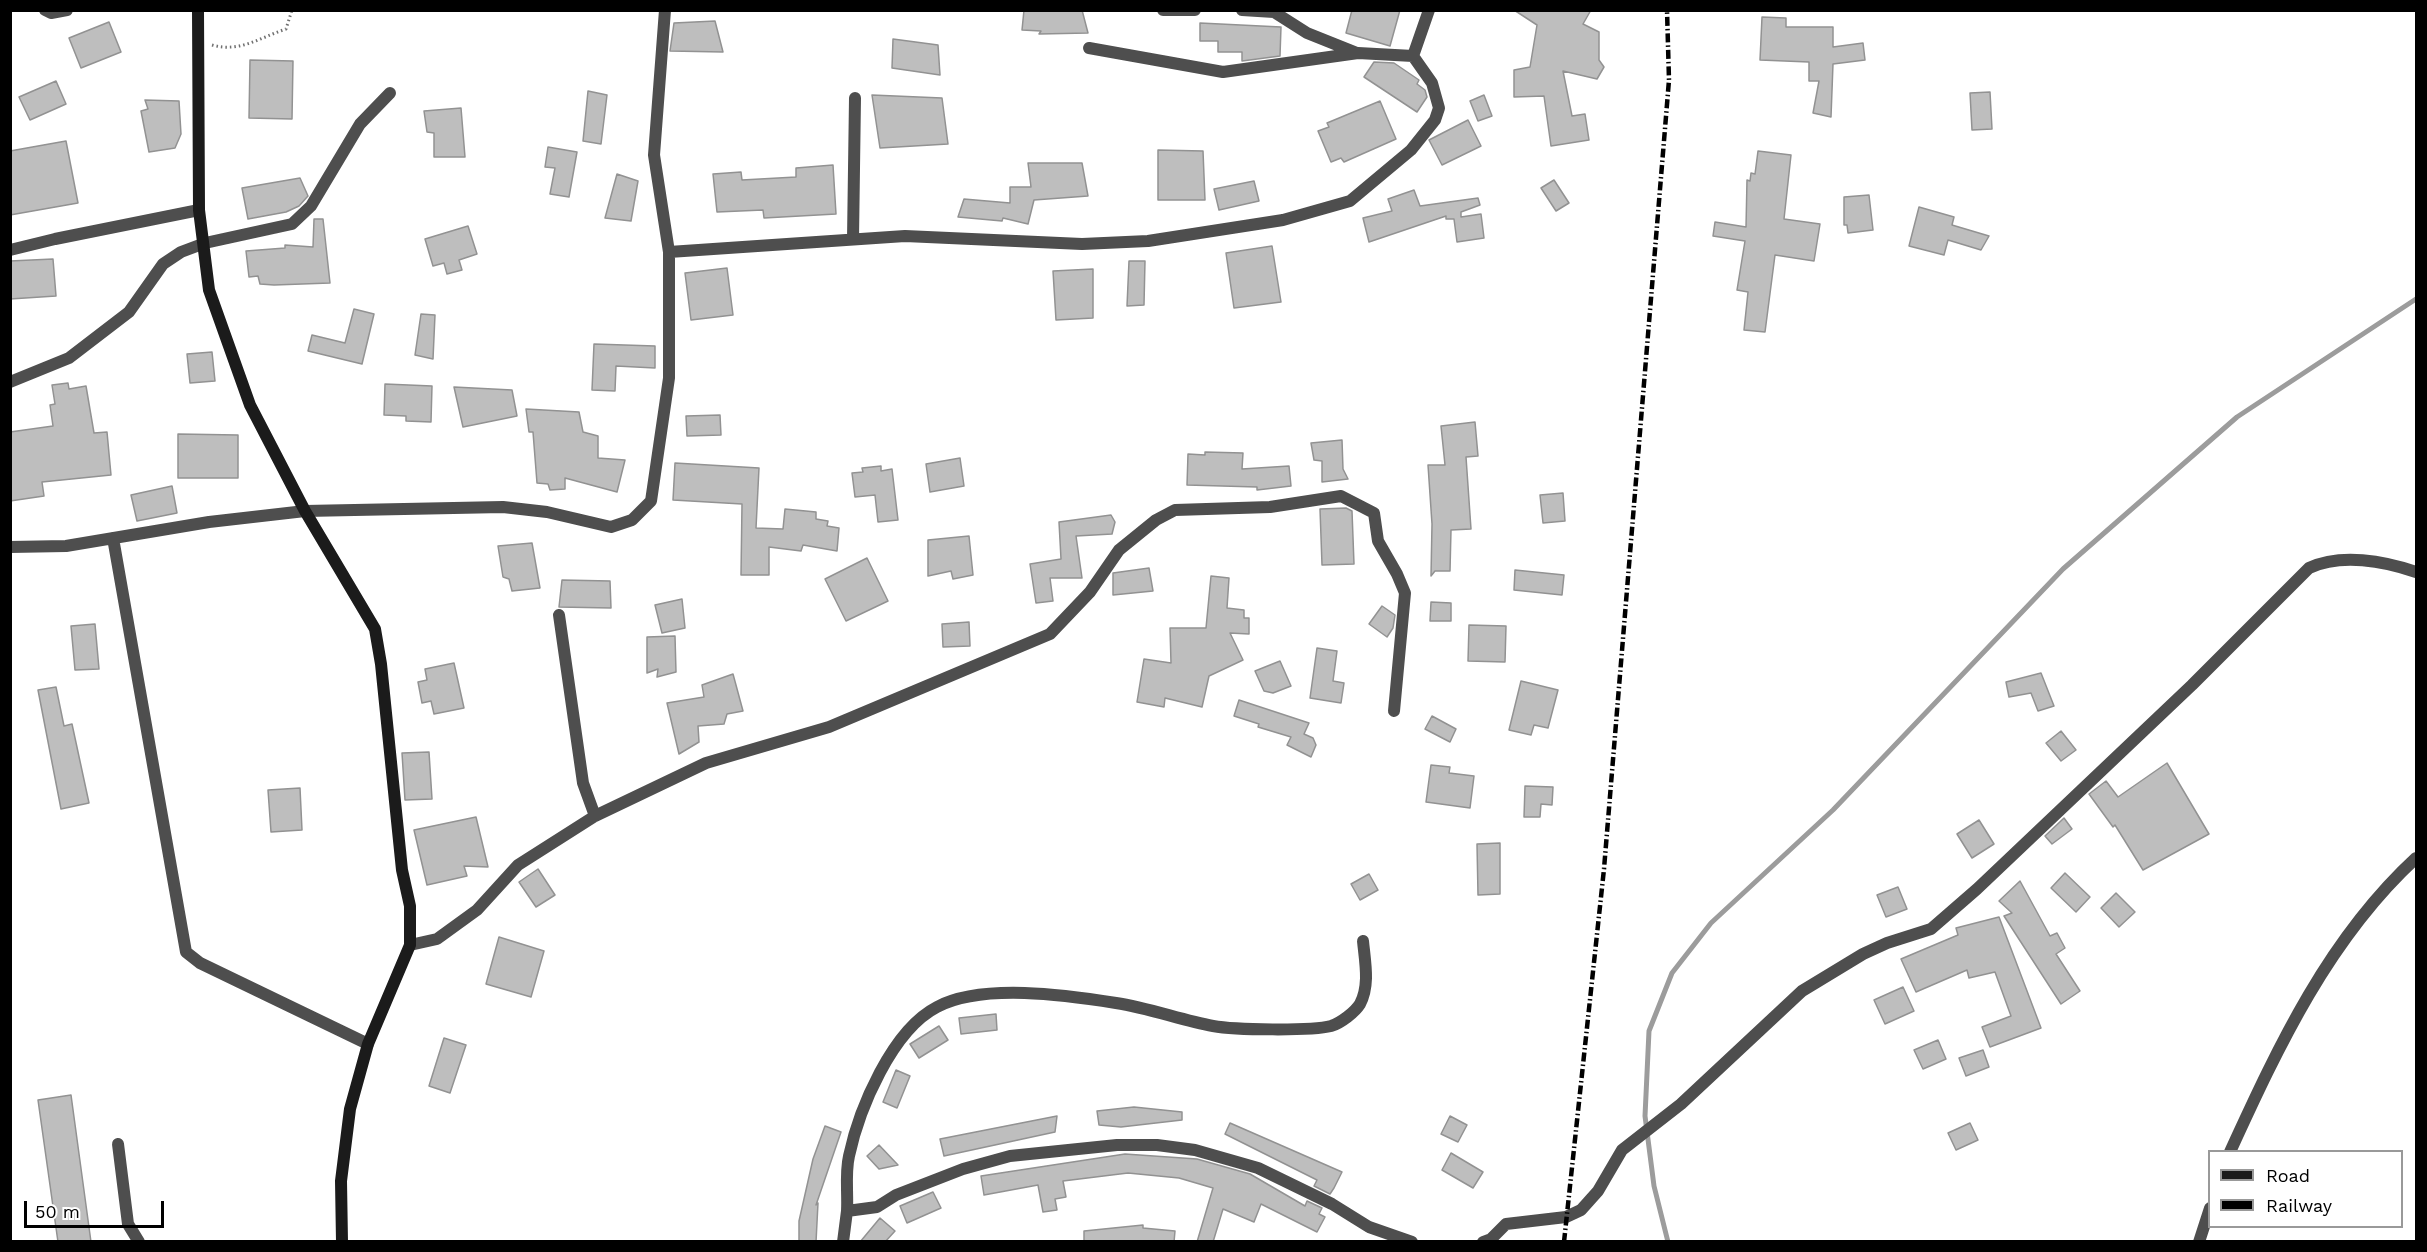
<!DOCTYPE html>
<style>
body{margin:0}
#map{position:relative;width:2427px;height:1252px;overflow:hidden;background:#fff;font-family:"Work Sans",sans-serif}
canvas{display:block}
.frame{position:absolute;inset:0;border:12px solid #000;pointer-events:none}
.legend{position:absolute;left:2208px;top:1150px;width:195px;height:78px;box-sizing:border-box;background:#fff;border:2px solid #999;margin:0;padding:8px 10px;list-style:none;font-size:18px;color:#000}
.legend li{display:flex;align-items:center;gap:12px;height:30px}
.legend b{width:30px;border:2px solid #999}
.scale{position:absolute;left:24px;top:1201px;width:140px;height:27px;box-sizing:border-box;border:3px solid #000;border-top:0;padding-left:8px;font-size:18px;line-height:21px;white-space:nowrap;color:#000;-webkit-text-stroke:4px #fff;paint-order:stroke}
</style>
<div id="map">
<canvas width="2427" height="1252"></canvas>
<div class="frame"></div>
<ul class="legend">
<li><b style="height:8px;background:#1b1b1b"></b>Road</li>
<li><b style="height:8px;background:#000"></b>Railway</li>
</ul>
<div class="scale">50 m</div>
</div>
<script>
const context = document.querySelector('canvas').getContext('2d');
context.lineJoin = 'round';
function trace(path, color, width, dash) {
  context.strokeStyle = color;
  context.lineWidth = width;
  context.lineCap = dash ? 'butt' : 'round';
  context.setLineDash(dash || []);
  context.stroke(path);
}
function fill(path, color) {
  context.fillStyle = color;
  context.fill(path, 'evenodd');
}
trace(new Path2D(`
 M 1668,1242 L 1654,1186 L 1645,1116 L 1649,1031 L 1672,973 L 1711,923 L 1833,810 L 2063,569 L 2237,417 L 2416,299`), '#9c9c9c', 5);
const building = new Path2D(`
 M 1024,10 L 1082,10 L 1088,33 L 1039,34 L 1041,31 L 1022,30 Z
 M 1352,10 L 1400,10 L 1390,46 L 1346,33 Z
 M 1514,10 L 1591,10 L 1583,24 L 1599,32 L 1599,60 L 1604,67 L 1597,79 L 1563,71 L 1572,116 L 1585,114 L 1589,140 L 1551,146 L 1544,96 L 1514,97 L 1514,70 L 1530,67 L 1537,25 Z
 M 1762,17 L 1786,18 L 1786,27 L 1833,27 L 1833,47 L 1863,43 L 1865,60 L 1833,64 L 1831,117 L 1813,113 L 1819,81 L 1809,81 L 1809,62 L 1760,60 Z
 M 715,21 L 723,52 L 670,51 L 674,23 Z
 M 109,22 L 121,52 L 81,68 L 69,38 Z
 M 1200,23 L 1281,27 L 1280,56 L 1242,61 L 1242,52 L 1218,52 L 1218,41 L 1200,41 Z
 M 893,39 L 938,45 L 940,75 L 892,68 Z
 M 250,60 L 293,61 L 292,119 L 249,118 Z
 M 1374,62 L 1394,63 L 1419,80 L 1417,84 L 1425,90 L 1427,97 L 1417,112 L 1364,77 Z
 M 56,81 L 66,104 L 30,120 L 19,97 Z
 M 588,91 L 607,95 L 601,144 L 583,141 Z
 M 1990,92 L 1992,129 L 1972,130 L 1970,93 Z
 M 872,95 L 942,98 L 948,144 L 880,148 Z
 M 1484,95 L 1492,116 L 1478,121 L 1470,101 Z
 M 145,100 L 179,101 L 181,134 L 175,148 L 149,152 L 141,111 L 148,109 Z
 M 1380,101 L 1396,139 L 1344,162 L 1341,158 L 1331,162 L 1318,131 L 1329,127 L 1327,123 Z
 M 461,108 L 465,157 L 434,157 L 434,133 L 427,132 L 424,111 Z
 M 1468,120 L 1481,146 L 1442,165 L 1429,140 Z
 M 66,141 L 78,203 L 10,215 L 10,151 Z
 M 548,147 L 577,152 L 569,197 L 550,194 L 555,168 L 545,167 Z
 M 1158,150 L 1203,151 L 1205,200 L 1158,200 Z
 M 1758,151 L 1791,155 L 1784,219 L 1820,224 L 1814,261 L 1775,255 L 1765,332 L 1744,330 L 1748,292 L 1737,290 L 1745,241 L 1713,236 L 1715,222 L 1746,227 L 1747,180 L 1750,181 L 1751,173 L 1755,174 Z
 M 1028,163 L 1082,163 L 1088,196 L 1034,200 L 1028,224 L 1003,218 L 1002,221 L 958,217 L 964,199 L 1010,203 L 1010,187 L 1031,187 Z
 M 833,165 L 836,214 L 764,218 L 763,210 L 717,212 L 713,174 L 741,172 L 742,180 L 796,177 L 796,168 Z
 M 617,174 L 638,181 L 631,221 L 605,218 Z
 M 300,178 L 308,196 L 299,206 L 286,212 L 248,219 L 242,188 Z
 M 1554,180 L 1569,203 L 1556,211 L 1541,188 Z
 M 1254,181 L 1259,201 L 1219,210 L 1214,189 Z
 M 1414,190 L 1420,206 L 1478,198 L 1480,205 L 1461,212 L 1461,217 L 1481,214 L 1484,238 L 1457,242 L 1454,219 L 1446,219 L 1446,216 L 1369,242 L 1363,218 L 1392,211 L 1388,199 Z
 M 1869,195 L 1873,230 L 1848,233 L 1847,225 L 1844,225 L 1844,197 Z
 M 1919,207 L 1954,217 L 1952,225 L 1989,236 L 1981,250 L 1948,240 L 1944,255 L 1909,246 Z
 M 314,219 L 323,219 L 330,283 L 274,285 L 260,284 L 258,276 L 249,277 L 246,251 L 285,248 L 285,245 L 313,247 Z
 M 468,226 L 477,254 L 459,260 L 462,270 L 447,274 L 444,263 L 433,266 L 425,239 Z
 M 1272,246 L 1281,302 L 1234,308 L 1226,253 Z
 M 53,259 L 56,296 L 10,299 L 10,261 Z
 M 1129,261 L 1145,261 L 1144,305 L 1127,306 Z
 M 727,268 L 733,315 L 691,320 L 685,273 Z
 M 1093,269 L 1093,318 L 1056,320 L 1053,271 Z
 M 354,309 L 374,314 L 362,364 L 308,351 L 312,335 L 345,343 Z
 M 421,314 L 435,315 L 433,359 L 415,355 Z
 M 594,344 L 655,346 L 655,368 L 616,366 L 615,391 L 592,390 Z
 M 212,352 L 215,381 L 190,383 L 187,354 Z
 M 68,383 L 69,389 L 86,386 L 94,433 L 107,432 L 111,475 L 42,482 L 44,496 L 10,501 L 10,432 L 53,426 L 50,405 L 55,404 L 52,385 Z
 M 385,384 L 432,386 L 431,422 L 406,421 L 406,416 L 384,415 Z
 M 454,387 L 512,390 L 517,416 L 463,427 Z
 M 526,409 L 579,412 L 583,432 L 598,436 L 598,458 L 625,460 L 617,492 L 565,478 L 565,489 L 550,490 L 548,484 L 537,483 L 533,432 L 529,432 Z
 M 720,415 L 721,435 L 687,436 L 686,416 Z
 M 1475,422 L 1478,456 L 1466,457 L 1471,529 L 1451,530 L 1450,571 L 1435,571 L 1431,576 L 1432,524 L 1428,465 L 1445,465 L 1441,426 Z
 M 178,434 L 238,435 L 238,478 L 178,478 Z
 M 1342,440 L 1343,469 L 1348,479 L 1322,482 L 1322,461 L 1314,460 L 1311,443 Z
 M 1205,452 L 1243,453 L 1242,469 L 1289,466 L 1291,486 L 1257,490 L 1257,487 L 1187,485 L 1188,454 L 1205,455 Z
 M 960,458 L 964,486 L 930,492 L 926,464 Z
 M 675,463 L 759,468 L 756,528 L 783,529 L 785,509 L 816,512 L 816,519 L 828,521 L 827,526 L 839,528 L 837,551 L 803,545 L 801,551 L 769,547 L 769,575 L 741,575 L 742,504 L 673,500 Z
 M 881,466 L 881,471 L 892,469 L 898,520 L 878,522 L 875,495 L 855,497 L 852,473 L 863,472 L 862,468 Z
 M 172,486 L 177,513 L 137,521 L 131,495 Z
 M 1563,493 L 1565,521 L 1543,523 L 1540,495 Z
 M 1346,508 L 1352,511 L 1354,564 L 1322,565 L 1320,509 Z
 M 1111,515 L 1115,522 L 1112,534 L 1076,536 L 1082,578 L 1050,578 L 1053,601 L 1036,603 L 1030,564 L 1061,559 L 1059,522 Z
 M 969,536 L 973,575 L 953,579 L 951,571 L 928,576 L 928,540 Z
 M 532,543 L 540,588 L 512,591 L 509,579 L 503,577 L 498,546 Z
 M 867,558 L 888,601 L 846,621 L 825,579 Z
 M 1149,568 L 1153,591 L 1113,595 L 1113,573 Z
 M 1515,570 L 1564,575 L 1562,595 L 1514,590 Z
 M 1211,576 L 1229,578 L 1227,608 L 1244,610 L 1244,618 L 1249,618 L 1249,634 L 1230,633 L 1243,660 L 1209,676 L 1202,707 L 1165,698 L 1164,707 L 1137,702 L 1144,659 L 1171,663 L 1170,628 L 1206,628 Z
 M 562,580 L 610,581 L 611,608 L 559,607 Z
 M 682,599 L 685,628 L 662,633 L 655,605 Z
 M 1431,602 L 1451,603 L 1451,621 L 1430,621 Z
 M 1382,606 L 1395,615 L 1393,628 L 1387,637 L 1369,624 Z
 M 969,622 L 970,646 L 943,647 L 942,624 Z
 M 95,624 L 99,669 L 75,670 L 71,626 Z
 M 1469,625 L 1506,626 L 1505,662 L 1468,661 Z
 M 675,636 L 676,672 L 657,677 L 658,669 L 647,673 L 647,637 Z
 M 1317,648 L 1337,651 L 1333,681 L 1344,683 L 1341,703 L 1310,698 Z
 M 1280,661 L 1291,686 L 1273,693 L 1264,691 L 1255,671 Z
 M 454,663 L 464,708 L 434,714 L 431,701 L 422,703 L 418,682 L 427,680 L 425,669 Z
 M 2041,673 L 2054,706 L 2038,711 L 2031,693 L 2009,697 L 2006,682 Z
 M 733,674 L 743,711 L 727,714 L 724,724 L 698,726 L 699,742 L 679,754 L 667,703 L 704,697 L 702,685 Z
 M 1521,681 L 1558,690 L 1548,728 L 1534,725 L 1531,735 L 1509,730 Z
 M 56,687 L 64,726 L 72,724 L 89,803 L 61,809 L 38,690 Z
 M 1239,700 L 1309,723 L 1304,734 L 1313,738 L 1316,745 L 1311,757 L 1287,745 L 1291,737 L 1258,727 L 1259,724 L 1234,716 Z
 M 1432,716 L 1456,729 L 1450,742 L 1425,729 Z
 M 2061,731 L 2076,750 L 2061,761 L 2046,743 Z
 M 429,752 L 432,799 L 405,800 L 402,753 Z
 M 2167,763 L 2209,834 L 2143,870 L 2115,825 L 2113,827 L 2089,794 L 2106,781 L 2118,797 Z
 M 1431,765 L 1450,767 L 1449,773 L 1474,776 L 1470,808 L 1426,802 Z
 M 1525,786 L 1553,787 L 1552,805 L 1541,804 L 1540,817 L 1524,817 Z
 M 300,788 L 302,830 L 271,832 L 268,790 Z
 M 476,817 L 488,867 L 464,866 L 467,876 L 427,885 L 414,830 Z
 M 2064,818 L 2072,829 L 2052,844 L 2045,836 Z
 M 1979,820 L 1994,844 L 1972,858 L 1957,834 Z
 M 1500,843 L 1500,894 L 1478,895 L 1477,844 Z
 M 538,869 L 555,895 L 536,907 L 519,882 Z
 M 2065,873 L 2090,897 L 2076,912 L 2051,888 Z
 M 1369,874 L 1378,890 L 1360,900 L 1351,884 Z
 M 2020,881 L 2050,936 L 2057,933 L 2065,948 L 2056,954 L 2080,991 L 2061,1004 L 2004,916 L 2012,913 L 1999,901 Z
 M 1898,887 L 1907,909 L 1886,917 L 1877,895 Z
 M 2116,893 L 2135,912 L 2119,927 L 2101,908 Z
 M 1999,917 L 2041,1028 L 1990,1047 L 1982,1027 L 2011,1016 L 1995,972 L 1969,978 L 1967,970 L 1916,992 L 1901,959 L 1958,935 L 1956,928 Z
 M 499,937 L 544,951 L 531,997 L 486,984 Z
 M 1903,987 L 1914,1011 L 1885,1024 L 1874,1000 Z
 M 996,1014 L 997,1030 L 961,1034 L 959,1018 Z
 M 939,1026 L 948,1040 L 919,1058 L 910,1044 Z
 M 444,1038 L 466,1045 L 450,1093 L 429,1086 Z
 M 1938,1040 L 1946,1059 L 1923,1069 L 1914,1050 Z
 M 1983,1050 L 1989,1067 L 1966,1076 L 1959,1058 Z
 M 896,1070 L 910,1076 L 897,1108 L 883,1102 Z
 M 71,1095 L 91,1242 L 58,1242 L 38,1100 Z
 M 1134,1107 L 1182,1112 L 1182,1120 L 1121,1127 L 1099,1125 L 1097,1111 Z
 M 1057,1116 L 1055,1132 L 944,1156 L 940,1139 Z
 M 1450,1116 L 1467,1125 L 1458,1142 L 1441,1134 Z
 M 1230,1123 L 1342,1172 L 1334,1188 L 1330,1194 L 1314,1186 L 1317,1180 L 1225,1134 Z
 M 1970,1123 L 1978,1140 L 1956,1150 L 1948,1133 Z
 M 825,1126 L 841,1132 L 816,1205 L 818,1203 L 816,1242 L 799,1242 L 799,1221 L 813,1159 Z
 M 879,1145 L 898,1165 L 879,1169 L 867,1156 Z
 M 1451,1153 L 1483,1172 L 1473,1188 L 1442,1170 Z
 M 1125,1154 L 1197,1159 L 1250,1174 L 1305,1206 L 1307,1201 L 1322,1208 L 1319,1214 L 1325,1217 L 1317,1232 L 1261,1204 L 1254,1222 L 1223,1209 L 1213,1242 L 1197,1242 L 1213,1188 L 1179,1178 L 1128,1173 L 1063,1181 L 1066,1197 L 1055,1199 L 1057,1210 L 1043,1212 L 1038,1185 L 984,1195 L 981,1176 Z
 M 933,1192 L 941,1208 L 907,1223 L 900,1206 Z
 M 880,1218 L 895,1231 L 885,1242 L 860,1242 Z
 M 1143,1225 L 1143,1228 L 1175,1231 L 1174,1242 L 1084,1242 L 1084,1231 Z`);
fill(building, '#bebebe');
trace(building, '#929292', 1.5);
trace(new Path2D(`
 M 212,45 C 240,53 261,37 286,29 L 292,10`), '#707070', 3, [1.5, 3]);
trace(new Path2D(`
 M 45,10 L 51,13 L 67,10
 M 665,10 L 654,155 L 669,252
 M 1163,10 L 1195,10
 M 1242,10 L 1274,12 L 1307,33 L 1357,53
 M 1089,48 L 1223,72 L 1358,53 L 1413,56
 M 853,239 L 855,98
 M 10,250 L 55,239 L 199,210
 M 10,382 L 69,358 L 129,312 L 163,264 L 181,252 L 205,243 L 292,224 L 311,206 L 360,124 L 390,93
 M 113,538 L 186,952 L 200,963 L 368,1044
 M 10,547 L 66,546 L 209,522 L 305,511 L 503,507 L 547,512 L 611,527 L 632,520 L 651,501 L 669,378 L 669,252 L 905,236 L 1082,244 L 1148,241 L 1283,220 L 1350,201 L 1411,150 L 1435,120 L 1439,108 L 1432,83 L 1413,56 L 1429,10
 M 559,615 L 583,783 L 595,816
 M 410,945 L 437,939 L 477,910 L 518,865 L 595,816 L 706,763 L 829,727 L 1050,634 L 1090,592 L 1119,550 L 1156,520 L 1175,510 L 1270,507 L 1341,496 L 1374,513 L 1378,541 L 1397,574 L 1405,593 L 1394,711
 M 118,1144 L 128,1224 L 139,1242
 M 2230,1152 C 2279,1045 2329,938 2416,858
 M 847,1211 C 848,1193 845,1173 849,1156 C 859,1109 892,1030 937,1007 C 982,983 1066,995 1116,1003 C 1149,1008 1181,1020 1213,1026 C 1234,1030 1312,1031 1331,1026 C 1341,1023 1355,1012 1360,1004 C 1370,985 1365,962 1363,941
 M 843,1242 L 847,1211 L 877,1207 L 896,1195 L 963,1169 L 1010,1156 L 1117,1145 L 1157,1145 L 1195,1150 L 1258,1168 L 1332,1204 L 1369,1227 L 1412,1242
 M 1483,1242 L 1491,1239 L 1506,1224 L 1566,1217 L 1581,1210 L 1598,1191 L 1622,1150 L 1681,1104 L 1802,991 L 1863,954 L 1887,943 L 1931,929 L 1977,889 L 2192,685 L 2309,568 C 2341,553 2384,561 2416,572
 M 2199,1242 L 2210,1208`), '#4e4e4e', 12);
trace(new Path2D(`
 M 198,10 L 199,210 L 209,290 L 250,405 L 305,511 L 375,629 L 381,664 L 402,870 L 410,906 L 410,945 L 368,1044 L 350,1109 L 341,1181 L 342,1242`), '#1b1b1b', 12);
trace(new Path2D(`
 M 1564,1242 L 1604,869 L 1669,80 L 1667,10`), '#000', 4.5, [9, 3, 1.5, 3]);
</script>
